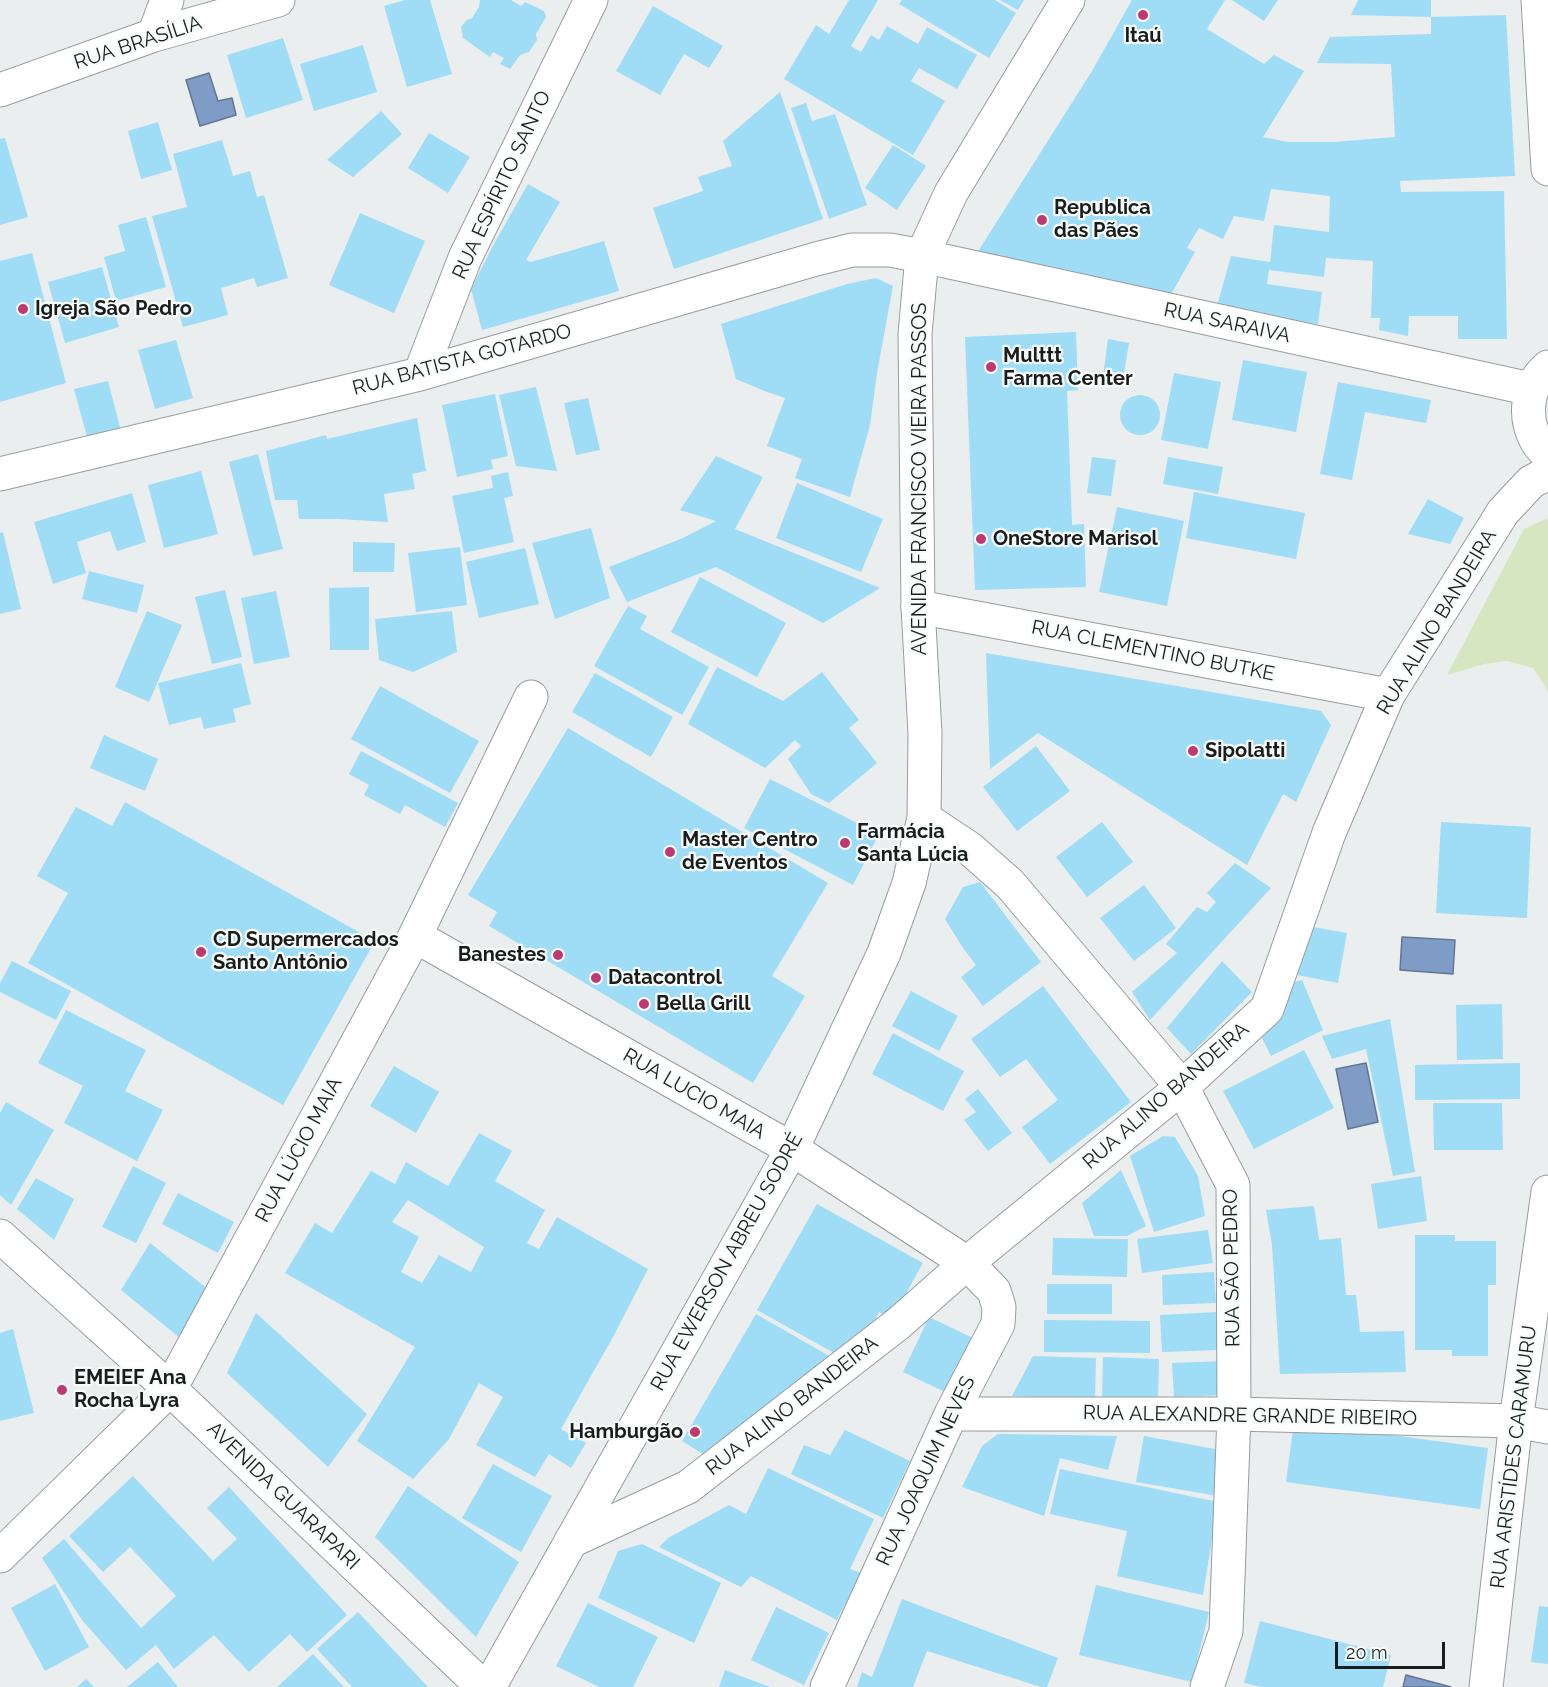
<!DOCTYPE html>
<meta charset="utf-8">
<style>
body{margin:0}
#map{position:relative;width:1548px;height:1687px;overflow:hidden;background:#eaeeee;font-family:Raleway,sans-serif}
canvas{display:block}
.scale{position:absolute;left:1335px;top:1642px;width:110px;height:27px;box-sizing:border-box;border:3px solid #1b1d1d;border-top:0;padding-left:8px;font-size:18px;line-height:21px;white-space:nowrap;color:#1b1d1d;-webkit-text-stroke:4px #f7fcfb;paint-order:stroke}
</style>
<div id="map">
<canvas width="1548" height="1687"></canvas>
<div class="scale">20 m</div>
</div>
<script>
const context = document.querySelector('canvas').getContext('2d');
context.lineJoin = 'round';
function fill(path, color) {
  context.fillStyle = color;
  context.fill(path, 'evenodd');
}
function trace(path, color, width, dash) {
  context.strokeStyle = color;
  context.lineWidth = width;
  context.lineCap = dash ? 'butt' : 'round';
  context.setLineDash(dash || []);
  context.stroke(path);
}
function label(font, color, halo, rows, align = 'center') {
  context.font = font + ' Raleway,sans-serif';
  context.lineWidth = 4.5;
  context.setLineDash([]);
  context.textBaseline = 'middle';
  context.strokeStyle = halo;
  context.fillStyle = color;
  for (const [text, x, y, turn = 0] of rows) {
    context.save();
    context.translate(x, y);
    context.rotate((+turn || 0) * Math.PI / 180);
    context.textAlign = isNaN(turn) ? turn : align;
    if (halo) context.strokeText(text, 0, 0);
    context.fillText(text, 0, 0);
    context.restore();
  }
}
fill(new Path2D(`
 M 1548,518 L 1548,693 L 1543,683 L 1533,668 L 1507,661 L 1484,664 L 1447,675 L 1524,529 Z`), '#d6e6c0');
const water = new Path2D(`
 M 209,73 L 218,101 L 232,98 L 236,115 L 200,126 L 186,80 Z
 M 1402,937 L 1455,940 L 1453,974 L 1400,970 Z
 M 1366,1063 L 1378,1122 L 1348,1129 L 1336,1069 Z
 M 1406,1675 L 1451,1687 L 1403,1687 Z`);
fill(water, '#7f9cc7');
trace(water, '#617694', 1.5);
fill(new Path2D(`
 M 405,0 L 430,0 L 452,74 L 407,87 L 384,6 Z
 M 480,0 L 511,0 L 521,6 L 525,2 L 544,11 L 546,17 L 536,34 L 537,40 L 529,52 L 520,55 L 510,69 L 500,64 L 504,58 L 493,52 L 490,57 L 463,38 L 461,27 L 467,20 L 472,18 L 479,7 Z
 M 849,0 L 878,0 L 851,46 L 861,52 L 871,35 L 879,40 L 887,26 L 918,44 L 927,27 L 977,55 L 957,89 L 919,68 L 911,81 L 945,101 L 913,155 L 784,79 L 816,25 L 829,34 Z
 M 902,0 L 995,0 L 1016,13 L 989,58 L 899,4 Z
 M 1000,0 L 1024,0 L 1018,10 Z
 M 1132,0 L 1225,0 L 1207,29 L 1264,64 L 1274,55 L 1304,71 L 1263,137 L 1288,142 L 1334,142 L 1395,137 L 1391,64 L 1317,63 L 1330,37 L 1431,34 L 1431,17 L 1351,15 L 1358,0 L 1431,0 L 1431,17 L 1506,15 L 1515,176 L 1400,181 L 1401,192 L 1504,191 L 1507,339 L 1458,339 L 1458,316 L 1409,316 L 1408,336 L 1379,330 L 1380,318 L 1371,318 L 1373,261 L 1326,258 L 1324,277 L 1269,270 L 1267,284 L 1322,292 L 1318,324 L 1263,316 L 1217,306 L 1231,256 L 1270,262 L 1274,225 L 1329,232 L 1330,196 L 1271,189 L 1264,221 L 1234,216 L 1223,239 L 1199,228 L 1187,248 L 1195,252 L 1169,298 L 972,261 L 1092,71 Z
 M 1232,0 L 1278,0 L 1264,21 Z
 M 653,6 L 723,46 L 709,68 L 684,54 L 660,95 L 616,71 Z
 M 283,38 L 303,100 L 246,118 L 227,55 Z
 M 363,45 L 377,92 L 314,111 L 300,64 Z
 M 780,92 L 823,219 L 674,269 L 653,208 L 703,191 L 698,177 L 732,166 L 723,141 Z
 M 806,103 L 812,121 L 835,114 L 867,205 L 829,219 L 791,108 Z
 M 381,111 L 402,134 L 353,177 L 327,160 Z
 M 158,122 L 172,170 L 141,179 L 128,131 Z
 M 429,133 L 470,157 L 448,193 L 408,168 Z
 M 5,138 L 28,217 L 0,225 L 0,139 Z
 M 222,140 L 233,176 L 250,171 L 257,197 L 264,195 L 288,278 L 257,287 L 254,278 L 221,288 L 228,315 L 183,327 L 152,216 L 187,207 L 173,154 Z
 M 893,145 L 926,166 L 897,210 L 865,188 Z
 M 528,184 L 560,202 L 526,260 L 531,262 L 604,241 L 619,291 L 482,330 L 471,289 L 495,242 Z
 M 360,213 L 425,241 L 394,313 L 329,285 Z
 M 146,217 L 166,287 L 116,301 L 104,257 L 125,251 L 118,225 Z
 M 32,253 L 66,383 L 0,402 L 0,261 Z
 M 102,267 L 119,327 L 65,343 L 48,282 Z
 M 876,278 L 893,286 L 877,373 L 870,425 L 850,497 L 795,478 L 802,459 L 767,446 L 785,398 L 767,392 L 736,379 L 721,324 L 847,284 Z
 M 1076,332 L 1078,390 L 1067,391 L 1072,525 L 1084,524 L 1086,587 L 975,590 L 965,337 Z
 M 1108,339 L 1129,343 L 1122,386 L 1102,383 Z
 M 176,340 L 193,398 L 155,409 L 138,350 Z
 M 1243,360 L 1307,372 L 1296,432 L 1232,420 Z
 M 1174,373 L 1221,382 L 1208,449 L 1161,440 Z
 M 108,381 L 121,431 L 88,440 L 74,389 Z
 M 1338,382 L 1431,400 L 1426,423 L 1365,412 L 1352,480 L 1320,474 Z
 M 536,387 L 557,471 L 516,466 L 499,395 Z
 M 495,394 L 508,456 L 491,460 L 493,469 L 457,477 L 442,405 Z
 M1120 415a20 20 0 1 1 40 0a20 20 0 1 1-40 0Z
 M 588,398 L 600,450 L 576,455 L 564,403 Z
 M 417,418 L 426,471 L 412,474 L 415,489 L 384,494 L 388,522 L 339,519 L 299,519 L 297,500 L 275,500 L 266,451 L 326,435 L 327,439 Z
 M 258,454 L 283,549 L 253,556 L 229,462 Z
 M 716,456 L 763,477 L 735,529 L 880,588 L 823,623 L 716,567 L 627,602 L 609,567 L 683,538 L 716,521 L 680,510 Z
 M 1092,457 L 1116,460 L 1111,496 L 1087,493 Z
 M 1168,457 L 1223,467 L 1218,494 L 1163,484 Z
 M 201,471 L 218,534 L 164,548 L 148,485 Z
 M 508,472 L 513,496 L 504,498 L 514,542 L 464,553 L 452,496 L 493,488 L 491,476 Z
 M 797,483 L 883,519 L 861,572 L 776,538 Z
 M 1194,492 L 1305,513 L 1296,559 L 1186,538 Z
 M 132,493 L 146,542 L 117,551 L 110,531 L 77,542 L 86,573 L 53,584 L 34,522 Z
 M 1428,499 L 1464,518 L 1450,544 L 1408,534 Z
 M 1117,507 L 1184,521 L 1167,606 L 1099,592 Z
 M 591,528 L 610,598 L 555,619 L 532,543 Z
 M 3,532 L 21,609 L 0,614 L 0,533 Z
 M 353,542 L 395,543 L 394,572 L 353,572 Z
 M 460,547 L 467,605 L 416,612 L 408,553 Z
 M 525,548 L 539,604 L 479,618 L 466,562 Z
 M 89,571 L 144,585 L 137,613 L 82,599 Z
 M 700,577 L 786,623 L 757,677 L 671,632 Z
 M 369,587 L 369,650 L 330,650 L 329,588 Z
 M 225,590 L 242,657 L 212,664 L 195,597 Z
 M 276,591 L 290,657 L 254,664 L 241,598 Z
 M 628,606 L 647,616 L 640,629 L 709,667 L 682,715 L 594,666 Z
 M 147,611 L 182,625 L 149,702 L 115,687 Z
 M 452,611 L 457,652 L 413,672 L 379,660 L 375,619 Z
 M 986,653 L 1321,711 L 1331,725 L 1296,802 L 1283,794 L 1247,865 L 1038,733 L 990,769 Z
 M 241,663 L 251,704 L 233,709 L 236,722 L 204,729 L 201,717 L 169,725 L 158,683 Z
 M 717,667 L 783,701 L 822,672 L 859,720 L 849,728 L 877,763 L 829,803 L 811,794 L 788,759 L 801,746 L 795,740 L 765,768 L 688,724 Z
 M 595,673 L 673,717 L 651,757 L 572,712 Z
 M 380,686 L 479,741 L 450,793 L 351,739 Z
 M 568,728 L 828,883 L 772,976 L 805,996 L 753,1083 L 489,926 L 497,912 L 468,895 Z
 M 104,735 L 158,759 L 145,791 L 90,768 Z
 M 1036,746 L 1070,791 L 1017,831 L 983,787 Z
 M 361,751 L 458,803 L 445,827 L 405,805 L 400,814 L 364,795 L 369,785 L 349,774 Z
 M 770,779 L 879,834 L 853,885 L 744,828 Z
 M 125,802 L 375,941 L 283,1105 L 28,963 L 68,893 L 37,876 L 76,807 L 112,826 Z
 M 1102,822 L 1133,862 L 1087,897 L 1056,857 Z
 M 1441,822 L 1531,827 L 1527,918 L 1436,913 Z
 M 1235,863 L 1271,888 L 1150,1020 L 1132,992 L 1177,953 L 1166,944 L 1197,907 L 1207,912 L 1216,902 L 1207,893 Z
 M 980,882 L 1041,962 L 983,1006 L 961,977 L 976,965 L 963,948 L 945,919 L 963,887 Z
 M 1144,885 L 1176,928 L 1134,961 L 1100,918 Z
 M 1313,927 L 1347,933 L 1338,983 L 1292,974 Z
 M 12,961 L 71,991 L 56,1020 L 0,992 L 0,983 Z
 M 1222,961 L 1252,992 L 1191,1054 L 1167,1028 Z
 M 1302,980 L 1323,1030 L 1271,1056 L 1258,1030 L 1284,985 Z
 M 1043,986 L 1131,1102 L 1050,1164 L 1022,1127 L 1058,1100 L 1026,1059 L 1000,1077 L 971,1039 Z
 M 911,991 L 958,1016 L 939,1051 L 892,1026 Z
 M 1502,1004 L 1503,1059 L 1457,1060 L 1456,1005 Z
 M 66,1010 L 146,1050 L 125,1091 L 163,1110 L 137,1161 L 64,1123 L 83,1086 L 38,1063 Z
 M 1390,1019 L 1415,1172 L 1393,1176 L 1366,1049 L 1332,1059 L 1322,1036 Z
 M 893,1033 L 964,1071 L 943,1111 L 872,1074 Z
 M 1304,1050 L 1334,1108 L 1254,1149 L 1223,1091 Z
 M 1520,1063 L 1520,1099 L 1415,1100 L 1415,1065 Z
 M 394,1066 L 439,1092 L 416,1133 L 370,1106 Z
 M 978,1089 L 1012,1133 L 988,1151 L 964,1120 L 976,1112 L 965,1099 Z
 M 6,1102 L 54,1130 L 11,1205 L 0,1195 L 0,1113 Z
 M 1433,1103 L 1502,1103 L 1503,1150 L 1434,1150 Z
 M 479,1133 L 512,1151 L 495,1181 L 545,1210 L 527,1243 L 539,1249 L 557,1217 L 648,1269 L 613,1337 L 561,1429 L 586,1443 L 571,1468 L 549,1454 L 535,1477 L 476,1445 L 503,1397 L 479,1383 L 449,1439 L 413,1479 L 357,1441 L 415,1347 L 285,1273 L 315,1223 L 332,1233 L 371,1171 L 395,1184 L 406,1162 L 448,1186 ZM 408,1200 L 484,1247 L 471,1272 L 439,1255 L 422,1283 L 401,1272 L 419,1237 L 392,1222 Z
 M 1163,1136 L 1175,1137 L 1198,1176 L 1205,1216 L 1154,1232 L 1130,1156 Z
 M 133,1166 L 166,1183 L 136,1243 L 102,1227 Z
 M 1121,1170 L 1146,1226 L 1127,1236 L 1094,1236 L 1082,1203 Z
 M 1421,1176 L 1427,1221 L 1378,1229 L 1371,1184 Z
 M 36,1178 L 74,1199 L 54,1240 L 17,1209 Z
 M 178,1193 L 234,1222 L 218,1253 L 162,1224 Z
 M 817,1204 L 923,1263 L 892,1319 L 879,1312 L 867,1337 L 843,1358 L 757,1310 Z
 M 1314,1206 L 1319,1240 L 1341,1238 L 1346,1295 L 1356,1295 L 1360,1332 L 1404,1331 L 1406,1372 L 1280,1374 L 1272,1245 L 1266,1210 Z
 M 1208,1230 L 1213,1263 L 1142,1273 L 1137,1239 Z
 M 1415,1235 L 1455,1235 L 1455,1241 L 1496,1241 L 1496,1285 L 1488,1285 L 1488,1356 L 1452,1356 L 1452,1350 L 1415,1350 Z
 M 1053,1238 L 1128,1239 L 1127,1277 L 1052,1275 Z
 M 150,1243 L 209,1290 L 180,1338 L 121,1290 Z
 M 1214,1272 L 1216,1303 L 1163,1305 L 1162,1275 Z
 M 1047,1284 L 1112,1284 L 1112,1314 L 1047,1314 Z
 M 1218,1312 L 1220,1350 L 1162,1352 L 1160,1315 Z
 M 256,1313 L 367,1414 L 328,1467 L 227,1373 Z
 M 756,1314 L 831,1357 L 711,1459 L 682,1441 Z
 M 929,1317 L 973,1338 L 947,1393 L 903,1372 Z
 M 1044,1320 L 1150,1321 L 1150,1353 L 1044,1352 Z
 M 13,1329 L 34,1413 L 0,1421 L 0,1333 Z
 M 1033,1356 L 1096,1358 L 1095,1399 L 1012,1396 Z
 M 1103,1357 L 1159,1359 L 1158,1400 L 1102,1399 Z
 M 1224,1361 L 1226,1395 L 1174,1397 L 1172,1363 Z
 M 1294,1422 L 1488,1448 L 1480,1509 L 1286,1482 Z
 M 845,1430 L 910,1461 L 883,1518 L 791,1474 L 804,1445 L 830,1455 Z
 M 998,1434 L 1065,1435 L 1117,1436 L 1108,1470 L 1060,1458 L 1044,1516 L 962,1487 L 982,1446 Z
 M 1144,1436 L 1226,1451 L 1218,1496 L 1136,1482 Z
 M 493,1464 L 552,1496 L 521,1552 L 462,1518 Z
 M 768,1468 L 874,1519 L 850,1569 L 861,1573 L 837,1620 L 751,1576 L 741,1587 L 659,1547 L 668,1538 L 729,1505 L 746,1514 Z
 M 1060,1469 L 1218,1502 L 1203,1595 L 1117,1576 L 1127,1531 L 1050,1514 Z
 M 133,1476 L 213,1561 L 237,1539 L 207,1508 L 229,1487 L 347,1615 L 307,1652 L 290,1634 L 249,1672 L 214,1635 L 174,1669 L 156,1645 L 126,1670 L 82,1620 L 42,1558 L 64,1539 L 141,1628 L 176,1596 L 130,1547 L 103,1572 L 69,1536 Z
 M 408,1486 L 519,1562 L 476,1637 L 375,1537 Z
 M 642,1544 L 721,1583 L 694,1643 L 598,1598 L 618,1551 Z
 M 55,1584 L 89,1647 L 45,1671 L 11,1608 Z
 M 1096,1585 L 1209,1612 L 1192,1682 L 1079,1655 Z
 M 902,1599 L 1058,1658 L 1047,1687 L 1041,1687 L 927,1651 L 913,1687 L 857,1687 L 862,1672 L 872,1677 Z
 M 588,1603 L 658,1637 L 633,1687 L 599,1687 L 556,1666 Z
 M 1539,1606 L 1548,1607 L 1548,1664 L 1531,1662 Z
 M 776,1607 L 829,1633 L 804,1685 L 751,1660 Z
 M 358,1612 L 428,1687 L 352,1687 L 317,1649 Z
 M 1260,1621 L 1391,1655 L 1383,1687 L 1261,1687 L 1244,1683 Z
 M 313,1654 L 344,1687 L 277,1687 Z
 M 158,1662 L 178,1687 L 127,1687 Z
 M 725,1670 L 770,1687 L 719,1687 Z
 M 86,1679 L 94,1687 L 77,1687 Z`), '#9fdcf6');
const minor = new Path2D(`
 M 1538,0 L 1548,169
 M 154,35 L 167,0
 M 0,90 L 154,35 L 278,0
 M 420,374 L 465,258 L 591,0
 M 0,474 L 420,374 L 816,259 L 852,250 L 890,250 L 922,256
 M 924,818 L 969,848 L 1010,884 L 1182,1087 L 1233,1185 L 1234,1414 L 1226,1631 L 1207,1687
 M 415,936 L 792,1149 L 967,1263 L 994,1291 L 999,1307 L 998,1324 L 951,1414 L 827,1687
 M 0,1236 L 170,1389 L 483,1687
 M 951,1414 L 1234,1414 L 1516,1421 L 1548,1427
 M 571,1541 L 688,1487 L 899,1323 L 967,1263 L 1182,1087 L 1267,1009 L 1329,833 L 1388,695
 M 0,1556 L 170,1389 L 415,936 L 531,697`);
const tertiary = new Path2D(`
 M 922,256 L 1531,389
 M 1548,367 C 1527,385 1523,416 1536,440 C 1539,446 1544,450 1548,455
 M 918,607 L 1388,695 L 1503,512 L 1531,482 L 1548,473
 M 1486,1687 L 1516,1421 L 1548,1192`);
const secondary = new Path2D(`
 M 489,1687 L 792,1149 L 884,953 L 909,883 L 924,818 L 925,733 L 918,607 L 915,334 L 922,256 L 951,193 L 1068,0`);
trace(minor, '#989c9c', 35);
trace(tertiary, '#989c9c', 35);
trace(secondary, '#989c9c', 35);
trace(minor, '#fff', 33);
trace(tertiary, '#fff', 33);
trace(secondary, '#fff', 33);
for (const [x, y, r, color] of [
 [1143,15,6,"#bf3773"],
 [1042,220,6,"#bf3773"],
 [23,309,6,"#bf3773"],
 [991,367,6,"#bf3773"],
 [981,539,6,"#bf3773"],
 [1193,751,6,"#bf3773"],
 [845,843,6,"#bf3773"],
 [670,852,6,"#bf3773"],
 [201,952,6,"#bf3773"],
 [558,955,6,"#bf3773"],
 [596,978,6,"#bf3773"],
 [644,1004,6,"#bf3773"],
 [62,1390,6,"#bf3773"],
 [695,1432,6,"#bf3773"]
]) {
  const dot = new Path2D();
  dot.arc(x, y, r, 0, 2 * Math.PI);
  context.fillStyle = color;
  context.fill(dot);
  trace(dot, '#f7fcfb', 2);
}
label('bold 20px', '#1b1d1d', '#f7fcfb', [
 ["Itaú",1143,36,"center"],
 ["Republica",1054,208],
 ["das Pães",1054,231],
 ["Igreja São Pedro",35,309],
 ["Multtt",1003,356],
 ["Farma Center",1003,379],
 ["OneStore Marisol",993,539],
 ["Sipolatti",1205,751],
 ["Farmácia",857,832],
 ["Santa Lúcia",857,855],
 ["Master Centro",682,840],
 ["de Eventos",682,863],
 ["CD Supermercados",213,940],
 ["Santo Antônio",213,963],
 ["Banestes",546,955,"right"],
 ["Datacontrol",608,978],
 ["Bella Grill",656,1004],
 ["EMEIEF Ana",74,1378],
 ["Rocha Lyra",74,1401],
 ["Hamburgão",683,1432,"right"]
], 'left');
label('20px', '#1b1d1d', '#f7fcfb', [
 ["RUA BRASÍLIA",138,43,-18],
 ["RUA ESPÍRITO SANTO",502,185,-65],
 ["RUA SARAIVA",1227,323,12],
 ["RUA BATISTA GOTARDO",462,360,-15],
 ["AVENIDA FRANCISCO VIEIRA PASSOS",920,479,-90],
 ["RUA ALINO BANDEIRA",1437,622,-59],
 ["RUA CLEMENTINO BUTKE",1153,651,11],
 ["RUA LUCIO MAIA",694,1094,30],
 ["RUA ALINO BANDEIRA",1166,1096,-41],
 ["RUA LÚCIO MAIA",299,1150,-62],
 ["RUA EWERSON ABREU SODRÉ",727,1262,-61],
 ["RUA SÃO PEDRO",1232,1268,-91],
 ["RUA ALINO BANDEIRA",792,1406,-38],
 ["RUA ALEXANDRE GRANDE RIBEIRO",1250,1416,1],
 ["RUA ARISTÍDES CARAMURU",1514,1457,-83],
 ["RUA JOAQUIM NEVES",926,1471,-65],
 ["AVENIDA GUARAPARI",283,1496,44]
]);
</script>
